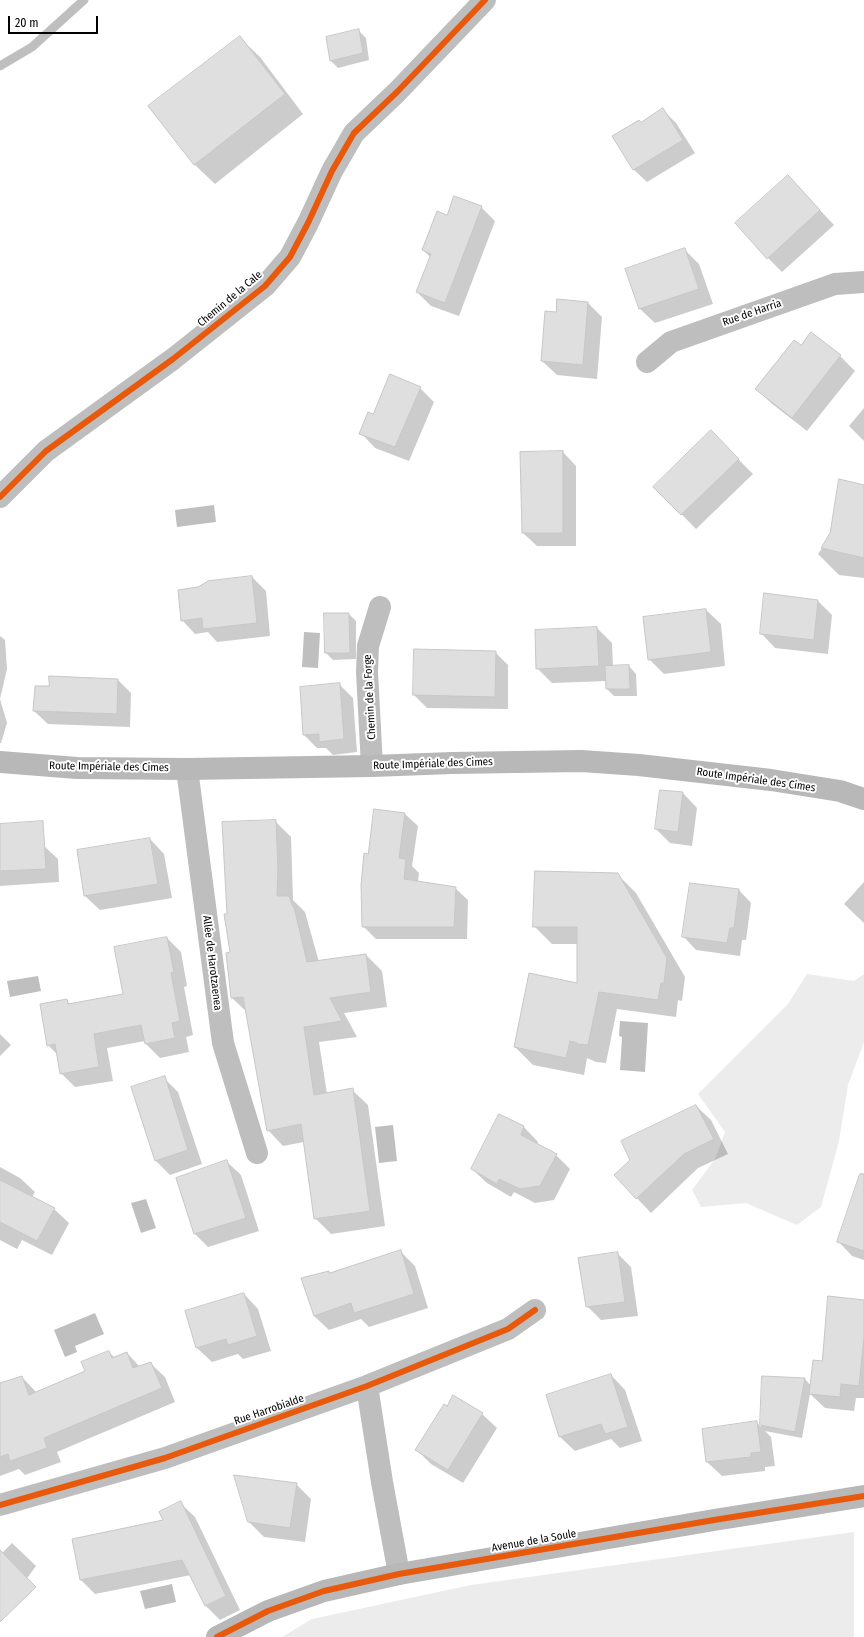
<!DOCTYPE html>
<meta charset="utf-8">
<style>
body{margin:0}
#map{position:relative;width:864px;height:1637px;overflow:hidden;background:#fff;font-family:"Fira Sans Condensed",sans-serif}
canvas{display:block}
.scale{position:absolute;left:8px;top:16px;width:90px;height:18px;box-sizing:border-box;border:2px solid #000;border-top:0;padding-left:5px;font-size:12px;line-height:14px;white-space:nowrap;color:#000;-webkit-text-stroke:3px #fff;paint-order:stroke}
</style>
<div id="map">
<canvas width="864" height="1637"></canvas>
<div class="scale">20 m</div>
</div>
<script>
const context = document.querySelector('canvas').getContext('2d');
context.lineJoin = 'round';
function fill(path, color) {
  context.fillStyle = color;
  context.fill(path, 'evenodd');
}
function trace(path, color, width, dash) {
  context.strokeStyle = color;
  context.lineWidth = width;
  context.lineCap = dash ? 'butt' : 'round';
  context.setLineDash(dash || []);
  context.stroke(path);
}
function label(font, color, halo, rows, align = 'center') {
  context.font = font + ' "Fira Sans Condensed",sans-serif';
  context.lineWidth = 4;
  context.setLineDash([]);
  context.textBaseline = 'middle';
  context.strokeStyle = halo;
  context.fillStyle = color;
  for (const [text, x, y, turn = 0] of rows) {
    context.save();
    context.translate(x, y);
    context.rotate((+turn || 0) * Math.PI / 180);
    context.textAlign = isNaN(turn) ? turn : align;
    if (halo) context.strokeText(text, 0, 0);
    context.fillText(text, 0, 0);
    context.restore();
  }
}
fill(new Path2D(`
 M 807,974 L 854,981 L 864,974 L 864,1042 L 848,1085 L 839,1141 L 821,1207 L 797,1225 L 746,1203 L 701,1207 L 692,1190 L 715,1159 L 725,1132 L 698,1094 L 788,1004 Z
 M 854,1532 L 854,1637 L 282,1637 L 312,1619 L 471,1585 Z`), '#ececec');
fill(new Path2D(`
 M 214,505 L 216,522 L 177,527 L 175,510 Z
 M 304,632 L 320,633 L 318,668 L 302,667 Z
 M 38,976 L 41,991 L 10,997 L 7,981 Z
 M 620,1021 L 648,1023 L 645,1072 L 620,1070 L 622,1037 L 619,1036 Z
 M 393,1125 L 397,1161 L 379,1163 L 375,1127 Z
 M 146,1199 L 156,1228 L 141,1233 L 131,1203 Z
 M 95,1313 L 104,1334 L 75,1346 L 77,1352 L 65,1357 L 54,1330 Z
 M 172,1584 L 176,1602 L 145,1609 L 140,1591 Z`), '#bfbfbf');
fill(new Path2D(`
 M 359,31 L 366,38 L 369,60 L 338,68 L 331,61 Z
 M 240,38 L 260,57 L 303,114 L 215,184 L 195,165 L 149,106 Z
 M 663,110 L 676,123 L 695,153 L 647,182 L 633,169 L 641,123 Z
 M 788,176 L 834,225 L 782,272 L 768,258 Z
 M 481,207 L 495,221 L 459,316 L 431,306 L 417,292 L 431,258 L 423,250 L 447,216 Z
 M 685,250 L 699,264 L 713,304 L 655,323 L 640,309 L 627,269 Z
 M 588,303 L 602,317 L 597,379 L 557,375 L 542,361 Z
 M 811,333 L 840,356 L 855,371 L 807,431 L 771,403 L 757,389 L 801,346 Z
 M 420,388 L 434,402 L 409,461 L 375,448 L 361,433 L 374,415 Z
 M 864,408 L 864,441 L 849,426 Z
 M 711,432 L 753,474 L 696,529 L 655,487 Z
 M 563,452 L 576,466 L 576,546 L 537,546 L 523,533 Z
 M 864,486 L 864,578 L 839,575 L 818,554 Z
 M 252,577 L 266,591 L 270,636 L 217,642 L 208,632 L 195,634 L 182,620 Z
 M 765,594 L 818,601 L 832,615 L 828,654 L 775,648 L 761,633 Z
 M 706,610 L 721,624 L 725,666 L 664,674 L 649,659 Z
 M 349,614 L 356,621 L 356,659 L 333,660 L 326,653 Z
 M 597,628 L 612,643 L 613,667 L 629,666 L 636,674 L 637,696 L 614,696 L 607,689 L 607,681 L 552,683 L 537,668 Z
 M 0,636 L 5,640 L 7,669 L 0,699 L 7,723 L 1,743 L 0,743 Z
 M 495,652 L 508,665 L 508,709 L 427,708 L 414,695 Z
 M 118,680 L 131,693 L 130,727 L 48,724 L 34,711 Z
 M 339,684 L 353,698 L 357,752 L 333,755 L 326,748 L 317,748 L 304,735 Z
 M 683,793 L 697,808 L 692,846 L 670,843 L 656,829 Z
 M 375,810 L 405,814 L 418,826 L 412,866 L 419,873 L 418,882 L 455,888 L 468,900 L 467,939 L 376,939 L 363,926 L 369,855 Z
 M 275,821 L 291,837 L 293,900 L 305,912 L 319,962 L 366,955 L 382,971 L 387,1007 L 344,1013 L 357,1037 L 319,1042 L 327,1094 L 352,1090 L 368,1105 L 385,1226 L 331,1234 L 315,1218 L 304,1142 L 283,1146 L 268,1130 L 247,1012 L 232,998 L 231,953 L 228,915 Z
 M 0,825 L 44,846 L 58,859 L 59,882 L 0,886 Z
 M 150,839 L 164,854 L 172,898 L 100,910 L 85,896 Z
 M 617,874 L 636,893 L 685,977 L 682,1001 L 678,1000 L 676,1017 L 617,1009 L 606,1063 L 596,1062 L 587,1058 L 584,1075 L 533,1065 L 515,1047 L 578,984 L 578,944 L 552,944 L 534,926 Z
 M 864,882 L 864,923 L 844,904 Z
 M 739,890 L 751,903 L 746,940 L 742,940 L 740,956 L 696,950 L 684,937 Z
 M 167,938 L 181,952 L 187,986 L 184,987 L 193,1035 L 186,1037 L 189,1052 L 160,1058 L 146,1044 L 145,1041 L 107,1048 L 113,1081 L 75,1087 L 61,1073 L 58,1055 L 48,1045 L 66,1000 L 71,1005 L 124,995 Z
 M 0,1034 L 11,1045 L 0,1056 Z
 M 164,1078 L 178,1092 L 202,1164 L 170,1175 L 156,1161 L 132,1088 Z
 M 696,1106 L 711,1120 L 728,1154 L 698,1168 L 651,1213 L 615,1175 Z
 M 499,1115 L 524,1127 L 538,1142 L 537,1144 L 556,1155 L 570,1169 L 554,1200 L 535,1203 L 514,1192 L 511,1197 L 487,1183 L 472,1169 Z
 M 227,1162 L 241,1175 L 259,1231 L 208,1247 L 195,1234 Z
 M 0,1167 L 20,1178 L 35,1192 L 32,1197 L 54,1209 L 69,1223 L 52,1255 L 22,1240 L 17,1249 L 0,1240 Z
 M 861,1173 L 864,1174 L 864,1260 L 852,1256 L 838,1241 Z
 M 400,1251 L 415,1266 L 428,1308 L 369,1327 L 361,1319 L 329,1330 L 314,1316 L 328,1272 L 330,1274 Z
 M 617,1253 L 631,1267 L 638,1316 L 601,1320 L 587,1306 Z
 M 244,1294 L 258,1309 L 271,1351 L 243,1359 L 238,1354 L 212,1362 L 197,1348 L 187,1312 Z
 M 864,1301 L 864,1398 L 856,1398 L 854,1411 L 825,1408 L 810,1394 L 802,1438 L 765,1431 L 771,1437 L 775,1466 L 765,1467 L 765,1471 L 722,1476 L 707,1462 L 703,1430 L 757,1423 L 761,1427 L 763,1377 L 805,1379 L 811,1386 L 822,1362 Z
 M 109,1352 L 115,1358 L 127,1353 L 140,1367 L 150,1363 L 165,1377 L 175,1402 L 57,1452 L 61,1462 L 25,1475 L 19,1469 L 0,1476 L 0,1384 L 22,1377 L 37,1393 L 86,1372 Z
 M 611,1375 L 625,1390 L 642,1441 L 620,1448 L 611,1439 L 575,1451 L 560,1437 Z
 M 447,1407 L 482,1414 L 497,1428 L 463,1483 L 431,1464 L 417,1450 Z
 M 296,1484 L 311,1499 L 305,1542 L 264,1537 L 249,1522 Z
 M 180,1503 L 195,1517 L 240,1610 L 220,1620 L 206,1606 L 191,1575 L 95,1594 L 81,1580 L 165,1521 Z
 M 12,1543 L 36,1566 L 0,1615 L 0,1555 Z`), '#0003');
trace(new Path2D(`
 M 0,66 L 32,47 L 84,0`), '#bfbfbf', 9);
const building = new Path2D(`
 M 359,29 L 363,53 L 330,61 L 326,37 Z
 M 240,36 L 285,94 L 194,165 L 148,106 Z
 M 663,108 L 683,140 L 633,170 L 612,136 L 639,120 L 641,122 Z
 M 788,175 L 820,210 L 767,259 L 735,223 Z
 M 454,196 L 482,206 L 445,303 L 416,292 L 431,254 L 422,250 L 437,211 L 447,215 Z
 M 685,248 L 699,289 L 639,309 L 625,269 Z
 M 557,299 L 588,302 L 583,365 L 541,361 L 545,311 L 556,312 Z
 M 811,332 L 841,355 L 792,418 L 755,389 L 794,340 L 801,345 Z
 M 390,374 L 421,387 L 395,447 L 359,434 L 368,412 L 373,414 Z
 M 711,430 L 739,459 L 681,515 L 653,487 Z
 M 563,451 L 563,533 L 522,533 L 520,452 Z
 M 839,479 L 864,485 L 864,558 L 821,548 L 830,533 Z
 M 252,576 L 257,623 L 203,629 L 202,618 L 181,621 L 178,590 L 198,587 L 208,581 Z
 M 764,593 L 818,600 L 814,640 L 760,634 Z
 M 706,609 L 711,652 L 648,660 L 643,617 Z
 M 324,613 L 349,613 L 350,653 L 325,653 Z
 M 597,627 L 599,666 L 536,669 L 535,630 Z
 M 414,649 L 496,651 L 495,697 L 413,695 Z
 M 629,665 L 630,689 L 606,689 L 605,666 Z
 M 49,676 L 118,679 L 117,714 L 33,711 L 35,686 L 49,686 Z
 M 340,683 L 344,739 L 319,742 L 319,734 L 303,735 L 300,687 Z
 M 660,790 L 683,792 L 678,832 L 655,829 Z
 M 374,809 L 405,813 L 399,858 L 406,859 L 404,879 L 456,887 L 454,927 L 362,927 L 361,885 L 364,853 L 368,854 Z
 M 276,820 L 278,868 L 277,896 L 289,896 L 293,907 L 294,907 L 307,962 L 366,954 L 371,992 L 330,998 L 342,1021 L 304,1027 L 314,1095 L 353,1088 L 370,1211 L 314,1219 L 301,1124 L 267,1131 L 243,997 L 231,998 L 226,953 L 230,952 L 224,914 L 227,914 L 222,822 Z
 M 43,821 L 46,869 L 0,871 L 0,824 Z
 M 150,838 L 158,884 L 84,896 L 77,850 Z
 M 535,871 L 618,873 L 667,958 L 664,983 L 661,983 L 658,1000 L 599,992 L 588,1045 L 577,1044 L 577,1043 L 570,1041 L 566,1058 L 514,1047 L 529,973 L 577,983 L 577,927 L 533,927 Z
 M 690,883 L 739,889 L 734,928 L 730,928 L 727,943 L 682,937 Z
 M 167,937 L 174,972 L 171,973 L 180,1021 L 172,1023 L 175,1038 L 145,1044 L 141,1025 L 94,1034 L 99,1067 L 60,1074 L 55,1044 L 47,1046 L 40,1004 L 67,999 L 68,1004 L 123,994 L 114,947 Z
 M 165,1076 L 188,1150 L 155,1161 L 131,1087 Z
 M 696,1105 L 714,1139 L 684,1154 L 636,1199 L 614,1175 L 630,1160 L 621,1141 Z
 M 499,1114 L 524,1126 L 521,1135 L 557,1154 L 540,1186 L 520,1189 L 499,1179 L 497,1184 L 471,1169 Z
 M 227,1160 L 246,1218 L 194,1234 L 176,1178 Z
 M 860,1174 L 864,1174 L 864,1251 L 837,1242 Z
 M 0,1180 L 55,1208 L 37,1241 L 0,1222 Z
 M 401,1250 L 414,1294 L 354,1313 L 351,1303 L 314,1316 L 301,1278 L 329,1271 L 329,1273 Z
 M 618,1252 L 625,1302 L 586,1307 L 578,1258 Z
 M 244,1293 L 257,1336 L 228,1345 L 226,1339 L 196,1348 L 185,1311 Z
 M 828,1296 L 864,1300 L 864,1337 L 859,1386 L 841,1384 L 840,1397 L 809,1394 L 813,1360 L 822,1361 Z
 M 109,1351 L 112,1358 L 127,1352 L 133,1368 L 151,1362 L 162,1388 L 44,1438 L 47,1448 L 10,1461 L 8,1454 L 0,1457 L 0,1383 L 22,1376 L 29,1395 L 85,1371 L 81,1362 Z
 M 611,1374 L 628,1427 L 605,1434 L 601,1424 L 559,1437 L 546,1395 Z
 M 762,1376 L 805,1378 L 795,1432 L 760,1425 Z
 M 453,1395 L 483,1413 L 448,1470 L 415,1450 L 444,1404 L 447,1406 Z
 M 757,1421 L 761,1452 L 751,1453 L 751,1457 L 706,1462 L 702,1429 Z
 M 234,1475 L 297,1483 L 290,1528 L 248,1522 Z
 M 181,1501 L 226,1596 L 205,1606 L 182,1560 L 80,1580 L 72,1539 L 163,1520 L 159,1512 Z
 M 0,1550 L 36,1587 L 0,1622 Z`);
fill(building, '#dfdfdf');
trace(building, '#c7c7c7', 1);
trace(new Path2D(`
 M 647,362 L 671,342 L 835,284 L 864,282
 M 0,497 L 46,451 L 173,359 L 265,286 L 290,257 L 308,223 L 332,171 L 354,133 L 397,92 L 485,0
 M 372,766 L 367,672 L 368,646 L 380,607
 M 187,769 L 223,1043 L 257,1153
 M 367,1386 L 382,1482 L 399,1574
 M 0,1505 L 165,1458 L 367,1386 L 508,1329 L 535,1310`), '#bebebe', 22);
trace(new Path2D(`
 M 0,762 L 77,768 L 187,769 L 372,766 L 452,763 L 581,761 L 639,765 L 771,780 L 840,791 L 864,799
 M 217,1637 L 268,1611 L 324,1591 L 399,1574 L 714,1520 L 864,1496`), '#b8b8b8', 22);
trace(new Path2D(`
 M 0,497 L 46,451 L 173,359 L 265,286 L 290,257 L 308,223 L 332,171 L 354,133 L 397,92 L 485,0
 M 0,1505 L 165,1458 L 367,1386 L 508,1329 L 535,1310
 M 217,1637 L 268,1611 L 324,1591 L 399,1574 L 714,1520 L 864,1496`), '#e8590c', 6);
label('11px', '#000', '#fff', [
 ["Chemin de la Cale",230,299,-40],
 ["Rue de Harria",752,313,-19],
 ["Chemin de la Forge",370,697,-93],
 ["Route Impériale des Cimes",433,764,-2],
 ["Route Impériale des Cimes",109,767,1],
 ["Route Impériale des Cimes",756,780,8],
 ["Allée de Harotzaenea",212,963,83],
 ["Rue Harrobialde",269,1410,-19],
 ["Avenue de la Soule",534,1541,-10]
]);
</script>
